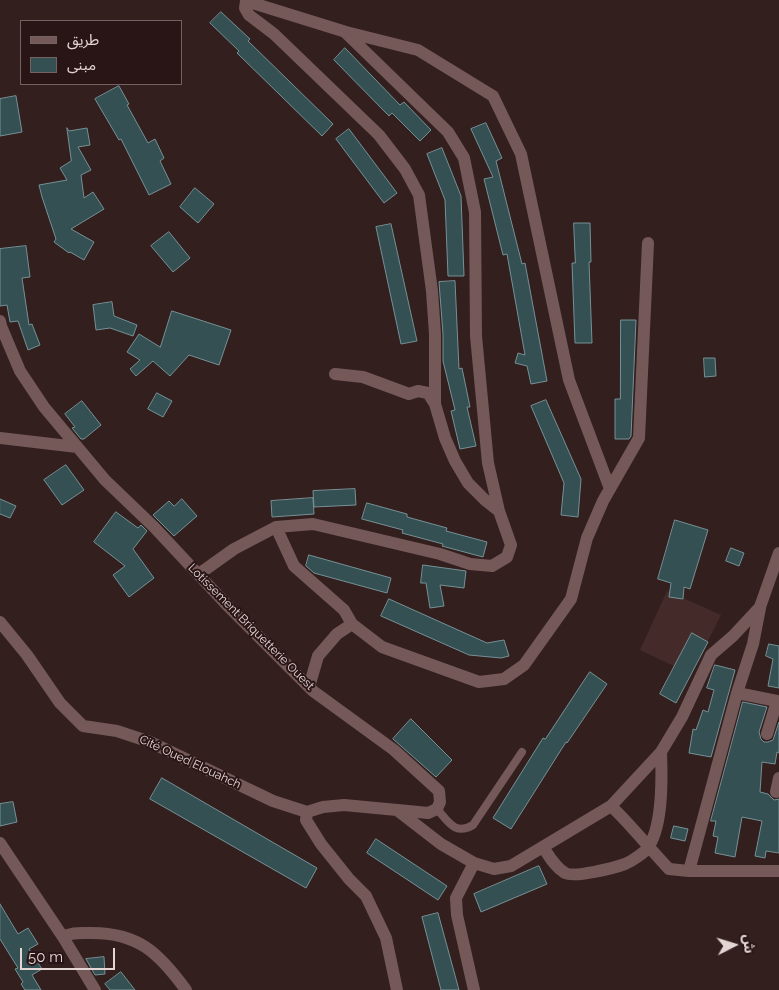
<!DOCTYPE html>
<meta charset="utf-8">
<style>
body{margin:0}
#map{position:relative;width:779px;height:990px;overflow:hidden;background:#341f1f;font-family:Raleway,"Noto Sans Arabic",sans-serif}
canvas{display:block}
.legend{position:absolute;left:20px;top:20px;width:162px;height:65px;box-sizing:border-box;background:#291516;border:1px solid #746263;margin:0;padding:6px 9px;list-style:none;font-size:15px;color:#e5d6d6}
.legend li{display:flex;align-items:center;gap:10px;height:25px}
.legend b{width:25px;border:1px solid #746263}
.north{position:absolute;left:709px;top:920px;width:50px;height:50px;-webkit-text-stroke:4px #291516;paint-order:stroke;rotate:85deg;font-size:14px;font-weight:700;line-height:20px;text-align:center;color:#e5d6d6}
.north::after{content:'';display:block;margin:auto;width:18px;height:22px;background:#e5d6d6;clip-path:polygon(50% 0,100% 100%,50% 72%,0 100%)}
.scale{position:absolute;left:20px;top:948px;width:95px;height:22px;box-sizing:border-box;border:2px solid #e5d6d6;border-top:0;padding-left:6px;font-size:15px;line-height:18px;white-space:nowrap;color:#e5d6d6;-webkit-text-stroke:4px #291516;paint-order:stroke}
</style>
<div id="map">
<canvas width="779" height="990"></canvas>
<ul class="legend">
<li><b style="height:6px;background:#755959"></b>طريق</li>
<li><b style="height:14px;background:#355053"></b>مبنى</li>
</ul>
<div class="north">ش</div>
<div class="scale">50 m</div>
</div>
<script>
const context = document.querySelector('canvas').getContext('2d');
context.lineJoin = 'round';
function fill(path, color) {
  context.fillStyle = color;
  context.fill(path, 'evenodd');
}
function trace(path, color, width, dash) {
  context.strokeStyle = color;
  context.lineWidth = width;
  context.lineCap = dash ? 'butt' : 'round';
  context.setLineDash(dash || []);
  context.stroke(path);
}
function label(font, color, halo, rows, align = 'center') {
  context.font = font + ' Raleway,sans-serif';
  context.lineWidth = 4;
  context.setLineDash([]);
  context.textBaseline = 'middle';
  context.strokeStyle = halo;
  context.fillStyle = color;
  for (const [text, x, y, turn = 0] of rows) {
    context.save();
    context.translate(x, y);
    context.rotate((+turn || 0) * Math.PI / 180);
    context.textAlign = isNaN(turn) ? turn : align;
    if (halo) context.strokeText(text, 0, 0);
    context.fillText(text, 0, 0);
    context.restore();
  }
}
fill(new Path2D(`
 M 667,591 L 721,615 L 691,674 L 640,650 Z`), '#452a2a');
const building = new Path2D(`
 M 221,12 L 250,39 L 248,41 L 333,124 L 322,136 L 237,53 L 239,51 L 210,23 Z
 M 345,48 L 400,105 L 404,102 L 431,130 L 420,141 L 392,113 L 389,116 L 334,60 Z
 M 119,86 L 129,104 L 127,105 L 148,143 L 155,139 L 164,158 L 160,161 L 171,184 L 149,195 L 121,139 L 119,140 L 95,99 Z
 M 16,96 L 22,132 L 0,136 L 0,99 Z
 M 486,123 L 502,158 L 496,161 L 522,264 L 525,263 L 547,381 L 531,384 L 527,366 L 515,363 L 518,353 L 525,355 L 507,254 L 503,255 L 484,179 L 493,177 L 471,129 Z
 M 67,128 L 69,131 L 87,128 L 90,145 L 78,147 L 91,170 L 81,175 L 84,198 L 93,192 L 104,209 L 71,229 L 94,242 L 84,260 L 70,252 L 69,253 L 54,242 L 56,239 L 42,197 L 39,185 L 67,180 L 60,168 L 71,161 Z
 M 349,129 L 397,193 L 384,203 L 336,139 Z
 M 442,148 L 461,196 L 464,276 L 448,276 L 445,200 L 427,154 Z
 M 195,188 L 214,204 L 198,223 L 180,207 Z
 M 574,223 L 590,223 L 591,262 L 589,262 L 592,343 L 575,343 L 572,263 L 575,263 Z
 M 391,224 L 417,341 L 401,344 L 376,227 Z
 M 169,232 L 190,258 L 173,272 L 151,246 Z
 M 26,246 L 30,277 L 22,278 L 29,325 L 32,324 L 40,345 L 28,350 L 18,321 L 10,322 L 7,305 L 0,306 L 0,249 Z
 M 455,281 L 459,369 L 462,368 L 470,407 L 467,407 L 476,446 L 460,449 L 451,411 L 455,410 L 443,361 L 443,334 L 439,282 Z
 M 112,302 L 114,316 L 137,325 L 133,336 L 110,328 L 96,330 L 93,305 Z
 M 172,311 L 231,330 L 219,365 L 189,355 L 170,376 L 153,361 L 136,376 L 130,369 L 140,360 L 127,352 L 139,334 L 160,347 Z
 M 621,320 L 636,320 L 631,436 L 629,439 L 615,439 L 615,399 L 620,399 Z
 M 704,358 L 715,358 L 716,376 L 705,377 Z
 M 157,393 L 172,401 L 163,417 L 148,409 Z
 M 546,400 L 581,479 L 578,517 L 561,515 L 564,483 L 531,406 Z
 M 82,401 L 101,425 L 84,439 L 81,439 L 72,428 L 75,427 L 65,414 Z
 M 66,465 L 84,490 L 62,505 L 44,480 Z
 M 355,489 L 356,505 L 314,507 L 313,491 Z
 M 313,498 L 314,514 L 272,517 L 271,501 Z
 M 0,499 L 16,506 L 10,518 L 0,514 Z
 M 182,499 L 197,516 L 174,536 L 153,515 L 169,501 L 174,506 Z
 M 367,503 L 407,514 L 407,517 L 447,528 L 446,531 L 487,542 L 483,557 L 442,546 L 443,544 L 402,533 L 403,530 L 362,519 Z
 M 116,512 L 138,528 L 141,525 L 147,531 L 133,549 L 154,578 L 129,597 L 113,575 L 125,566 L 94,542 Z
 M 675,520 L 708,530 L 690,589 L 684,587 L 683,599 L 669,597 L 671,583 L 658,579 Z
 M 731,548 L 744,553 L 739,566 L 726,561 Z
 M 309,555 L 391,578 L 387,593 L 314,573 L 306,566 Z
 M 423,565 L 466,571 L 464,588 L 440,585 L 444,606 L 430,608 L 426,583 L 421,583 Z
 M 389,599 L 487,643 L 504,640 L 509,656 L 501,658 L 469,655 L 381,616 Z
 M 692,633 L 708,642 L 676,703 L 660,694 Z
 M 769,644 L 779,646 L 779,688 L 768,686 L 773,659 L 766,656 Z
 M 715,665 L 735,670 L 711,757 L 689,753 L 693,729 L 696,730 L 703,710 L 708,712 L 714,690 L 707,688 Z
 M 590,672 L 607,684 L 567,743 L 566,742 L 511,829 L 493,818 L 543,738 L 545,739 Z
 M 743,702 L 767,707 L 759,732 L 761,739 L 764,742 L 768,742 L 773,740 L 779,722 L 779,753 L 777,752 L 775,764 L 762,762 L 760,792 L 768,794 L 774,800 L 779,799 L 779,853 L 766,851 L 765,858 L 755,856 L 762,821 L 742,817 L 735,857 L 715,853 L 718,837 L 713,836 L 716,821 L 711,821 Z
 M 411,719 L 452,760 L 436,777 L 393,739 Z
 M 162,778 L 317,868 L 306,888 L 150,799 Z
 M 13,802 L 17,822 L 0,826 L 0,804 Z
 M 674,826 L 688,829 L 685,841 L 671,838 Z
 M 376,839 L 447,886 L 438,900 L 367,853 Z
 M 539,866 L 547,884 L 481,912 L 474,894 Z
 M 0,904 L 18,934 L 28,928 L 38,944 L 29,949 L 42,969 L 32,975 L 41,990 L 25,990 L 21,984 L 23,982 L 15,969 L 18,968 L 0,939 Z
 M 438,913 L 459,990 L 441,990 L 422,917 Z
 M 104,957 L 105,974 L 95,975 L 86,959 Z
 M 121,972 L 135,990 L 110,990 L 105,984 Z`);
fill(building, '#355053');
trace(building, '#759195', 1);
trace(new Path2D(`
 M 437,809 C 448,821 455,836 473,825 L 522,752`), '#755959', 8);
trace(new Path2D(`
 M 0,321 L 1,326 L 20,371 L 44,407 L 105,480 L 154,527 L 226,604 L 313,691 L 394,750 L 439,791 L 440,802 L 437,809 L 428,813 L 398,810
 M 335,374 L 363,377 L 409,394 L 418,391 L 428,393 L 435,404
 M 0,438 L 77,447
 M 499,511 L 485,500 L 468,483 L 455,461 L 445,438 L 435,404 L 435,334 L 432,291 L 419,195 L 405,169 L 379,135 L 274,34 L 249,15 L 245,8 L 246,1 L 346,32 L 418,50 L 493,96 L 521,154 L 569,380 L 610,489
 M 276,527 L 294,566 L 344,610 L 352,624
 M 199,574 L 234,549 L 276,527 L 313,524 L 440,554 L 470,564 L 492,566 L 507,557 L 511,545 L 499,511 L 488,463 L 476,336 L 475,212 L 464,158 L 448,132 L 346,33
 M 0,622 L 27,655 L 60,703 L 83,726 L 117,731 L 150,742 L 273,801 L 307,812
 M 309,687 L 318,656 L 337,634 L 352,624 L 382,647 L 479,682 L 504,679 L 524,665 L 571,599 L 587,538 L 603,501 L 639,438 L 648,243
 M 737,693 L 777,701 L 767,734
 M 776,792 L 779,778
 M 611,806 C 632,826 649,848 669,869 L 689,871 L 779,871
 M 0,843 L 63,937
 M 543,847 C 549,856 555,867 565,873 C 575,878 614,868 625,864 C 632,861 646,852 649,846 C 663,824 662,778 661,752
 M 689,871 L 737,693 L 753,644 L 760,608
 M 95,990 L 63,937 C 71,932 80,933 89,933 C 138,932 159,953 186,990
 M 397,990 L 386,938 L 366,896 L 349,879 L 321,844 L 306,820 L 307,812 L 323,807 L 344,805 L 397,810 L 441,844 L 474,863 L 494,869 L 511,866 L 611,806 L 661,752 L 682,717 L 711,655 L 733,636 L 760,607 L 779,553
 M 474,990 L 457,915 L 456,898 L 474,863`), '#755959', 12);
label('12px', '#e5d6d6', '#291516', [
 ["Lotissement Briquetterie Ouest",251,627,45],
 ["Cité Oued Elouahch",190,762,25]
]);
</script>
